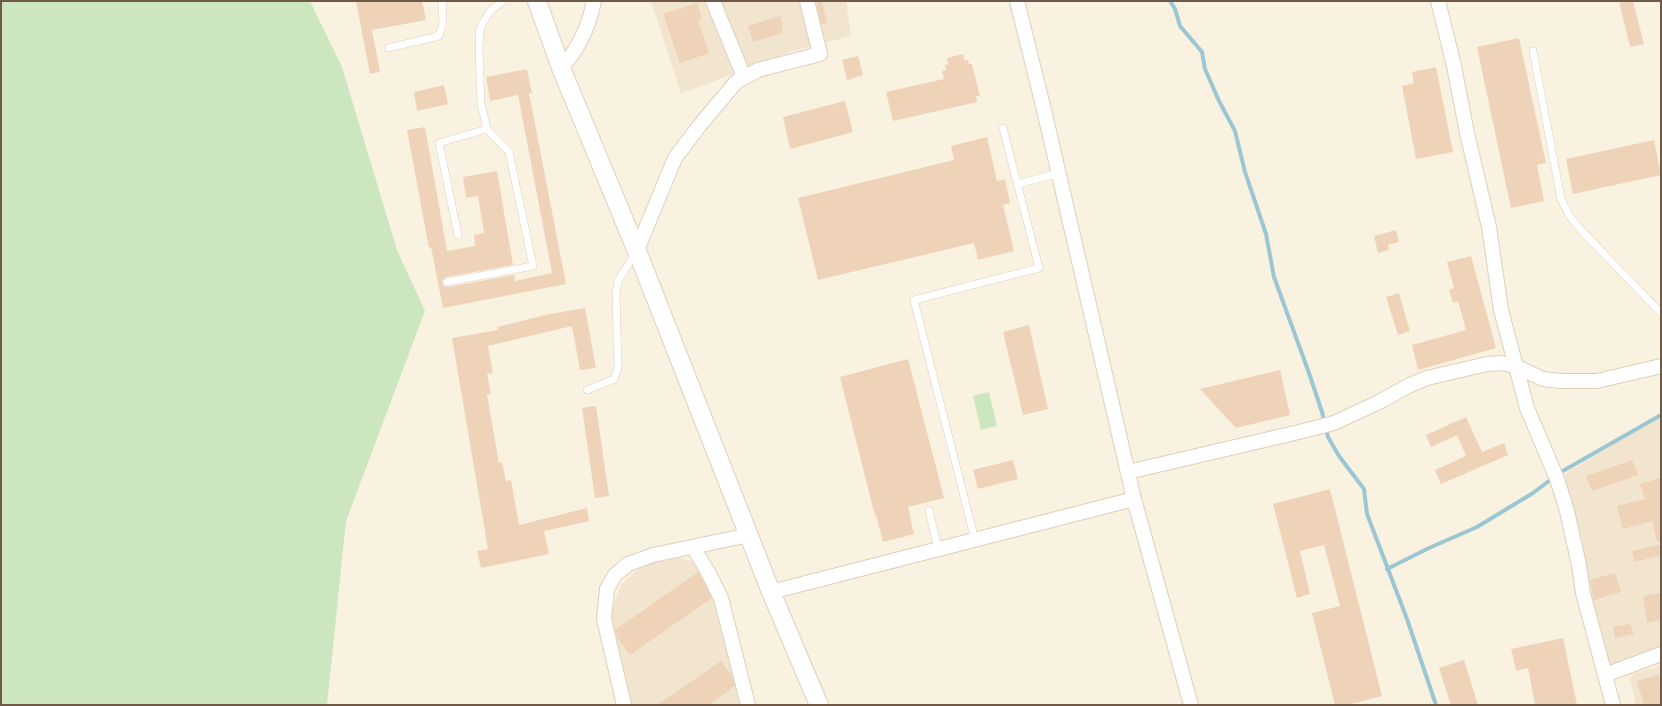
<!DOCTYPE html>
<style>
body{margin:0}
#map{position:relative;width:1662px;height:706px;overflow:hidden;background:#faf2e0;font-family:Barlow,sans-serif}
canvas{display:block}
.frame{position:absolute;inset:0;border:2px solid #6f5a49;pointer-events:none}
</style>
<div id="map">
<canvas width="1662" height="706"></canvas>
<div class="frame"></div>
</div>
<script>
const context = document.querySelector('canvas').getContext('2d');
context.lineJoin = 'round';
function fill(path, color) {
  context.fillStyle = color;
  context.fill(path, 'evenodd');
}
function trace(path, color, width, dash) {
  context.strokeStyle = color;
  context.lineWidth = width;
  context.lineCap = dash ? 'butt' : 'round';
  context.setLineDash(dash || []);
  context.stroke(path);
}
fill(new Path2D(`
 M 651,1 L 846,1 L 851,36 L 793,51 L 681,94 Z
 M 1661,415 L 1661,649 L 1611,667 L 1588,595 L 1565,474 Z
 M 678,557 L 694,562 L 702,569 L 718,595 L 745,705 L 628,705 L 611,627 L 612,607 L 621,585 L 640,567 L 657,559 Z
 M 1661,666 L 1661,705 L 1636,705 L 1630,679 L 1634,673 Z`), '#f2e5cf');
fill(new Path2D(`
 M 1,1 L 310,1 L 342,67 L 397,250 L 425,311 L 346,521 L 327,705 L 1,705 Z
 M 989,392 L 997,426 L 981,430 L 973,396 Z`), '#cce7c0');
trace(new Path2D(`
 M 1170,1 L 1175,9 L 1180,26 L 1202,52 L 1205,69 L 1219,101 L 1235,131 L 1245,172 L 1266,234 L 1274,277 L 1309,373 L 1322,412 L 1328,437 L 1339,456 L 1364,489 L 1367,514 L 1407,619 L 1436,705
 M 1387,569 L 1429,548 L 1477,527 L 1533,493 L 1561,472 L 1661,415`), '#9dc6d3', 4);
fill(new Path2D(`
 M 356,1 L 422,1 L 426,20 L 372,30 L 380,72 L 370,74 Z
 M 816,1 L 822,1 L 827,23 L 821,24 Z
 M 1619,1 L 1633,1 L 1644,44 L 1630,47 Z
 M 697,3 L 702,19 L 698,20 L 709,53 L 680,63 L 663,14 Z
 M 780,16 L 783,26 L 781,26 L 783,33 L 753,42 L 748,26 Z
 M 1519,38 L 1546,163 L 1537,165 L 1544,201 L 1511,208 L 1477,47 Z
 M 963,54 L 964,60 L 968,60 L 969,64 L 972,64 L 980,96 L 976,96 L 977,102 L 893,121 L 886,92 L 944,79 L 942,71 L 946,70 L 945,65 L 948,64 L 947,58 Z
 M 858,56 L 863,75 L 847,80 L 842,60 Z
 M 1436,67 L 1453,152 L 1416,159 L 1402,86 L 1414,83 L 1412,72 Z
 M 527,69 L 532,93 L 529,93 L 566,284 L 443,308 L 431,247 L 429,248 L 407,130 L 425,127 L 447,251 L 475,246 L 474,235 L 484,233 L 478,196 L 466,198 L 463,177 L 497,171 L 513,265 L 446,277 L 442,281 L 443,286 L 448,287 L 514,275 L 515,281 L 552,273 L 518,95 L 490,101 L 486,77 Z
 M 444,85 L 448,104 L 417,111 L 414,92 Z
 M 845,101 L 853,132 L 790,149 L 783,117 Z
 M 987,137 L 997,181 L 1005,179 L 1010,203 L 1003,205 L 1014,251 L 978,260 L 974,243 L 818,280 L 798,198 L 954,160 L 951,146 Z
 M 1654,140 L 1661,175 L 1573,194 L 1566,159 Z
 M 1396,230 L 1399,242 L 1388,245 L 1389,250 L 1378,253 L 1374,236 Z
 M 1471,256 L 1496,348 L 1418,370 L 1412,345 L 1466,330 L 1458,301 L 1453,303 L 1449,290 L 1454,288 L 1447,262 Z
 M 1399,293 L 1410,331 L 1398,335 L 1386,297 Z
 M 585,308 L 596,368 L 580,370 L 572,326 L 488,346 L 493,373 L 487,374 L 491,394 L 487,394 L 499,463 L 502,462 L 506,481 L 511,480 L 519,525 L 587,508 L 589,521 L 544,531 L 549,554 L 481,568 L 477,551 L 488,549 L 452,338 L 498,330 L 497,327 L 550,314 Z
 M 1029,325 L 1048,409 L 1023,415 L 1003,332 Z
 M 908,359 L 944,498 L 908,507 L 914,534 L 883,542 L 876,515 L 875,516 L 840,377 Z
 M 1280,370 L 1290,415 L 1236,428 L 1200,389 Z
 M 596,406 L 609,496 L 595,498 L 582,408 Z
 M 1466,417 L 1482,452 L 1504,443 L 1508,455 L 1441,484 L 1435,470 L 1466,456 L 1457,435 L 1431,447 L 1426,435 Z
 M 1013,460 L 1018,479 L 978,489 L 973,470 Z
 M 1632,460 L 1638,475 L 1592,491 L 1586,476 Z
 M 1661,478 L 1661,541 L 1657,542 L 1652,521 L 1623,529 L 1617,506 L 1645,499 L 1640,484 Z
 M 1330,489 L 1382,696 L 1347,705 L 1335,705 L 1312,613 L 1340,606 L 1324,545 L 1300,551 L 1310,594 L 1297,598 L 1273,504 Z
 M 1661,544 L 1661,555 L 1635,562 L 1632,551 Z
 M 698,572 L 712,598 L 630,655 L 617,637 L 615,630 Z
 M 1615,573 L 1621,592 L 1594,600 L 1590,580 Z
 M 1661,593 L 1661,620 L 1647,623 L 1643,596 Z
 M 1630,624 L 1634,634 L 1615,638 L 1613,627 Z
 M 1563,638 L 1577,705 L 1535,705 L 1528,668 L 1516,671 L 1511,649 Z
 M 1464,660 L 1478,705 L 1451,705 L 1439,668 Z
 M 721,661 L 732,676 L 735,686 L 708,705 L 657,705 Z
 M 1658,675 L 1661,684 L 1661,705 L 1644,705 L 1637,681 Z`), '#eed3b9');
const service = new Path2D(`
 M 388,48 L 439,36 L 443,23 L 442,1
 M 1533,51 L 1561,199 L 1569,215 L 1581,230 L 1661,313
 M 1018,184 L 1059,173
 M 458,235 L 439,143 L 487,129
 M 447,282 L 533,266 L 509,152 L 487,129 L 481,104 L 479,48 L 480,28 L 490,11 L 503,1
 M 587,390 L 614,379 L 618,367 L 616,294 L 618,281 L 636,252
 M 929,510 L 938,549
 M 975,540 L 914,300 L 1039,268 L 1003,128`);
const minor = new Path2D(`
 M 713,1 L 744,77
 M 1017,1 L 1044,110 L 1134,499 L 1191,705
 M 1438,1 L 1454,66 L 1467,133 L 1489,227 L 1501,310 L 1527,408 L 1557,479 L 1567,511 L 1579,565 L 1583,593 L 1613,705
 M 561,68 C 579,49 589,26 594,1
 M 637,250 L 675,158 L 700,125 L 736,82 L 758,70 L 820,54 L 807,1
 M 1128,472 L 1299,432 L 1334,423 L 1379,402 L 1410,385 L 1427,378 L 1487,364 L 1501,363 L 1515,366 L 1543,379 L 1561,381 L 1597,381 L 1661,366
 M 693,547 L 708,572 L 721,598 L 748,705
 M 771,592 L 1134,499
 M 1605,675 L 1661,654
 M 624,705 L 604,619 L 607,589 L 615,575 L 628,564 L 653,555 L 749,535`);
const tertiary = new Path2D(`
 M 537,1 L 561,68 L 641,261 L 771,592 L 819,705`);
trace(service, '#decfbd', 8);
trace(minor, '#decfbd', 16);
trace(tertiary, '#decfbd', 20);
trace(service, '#fff', 7);
trace(minor, '#fff', 14);
trace(tertiary, '#fff', 18);
</script>
